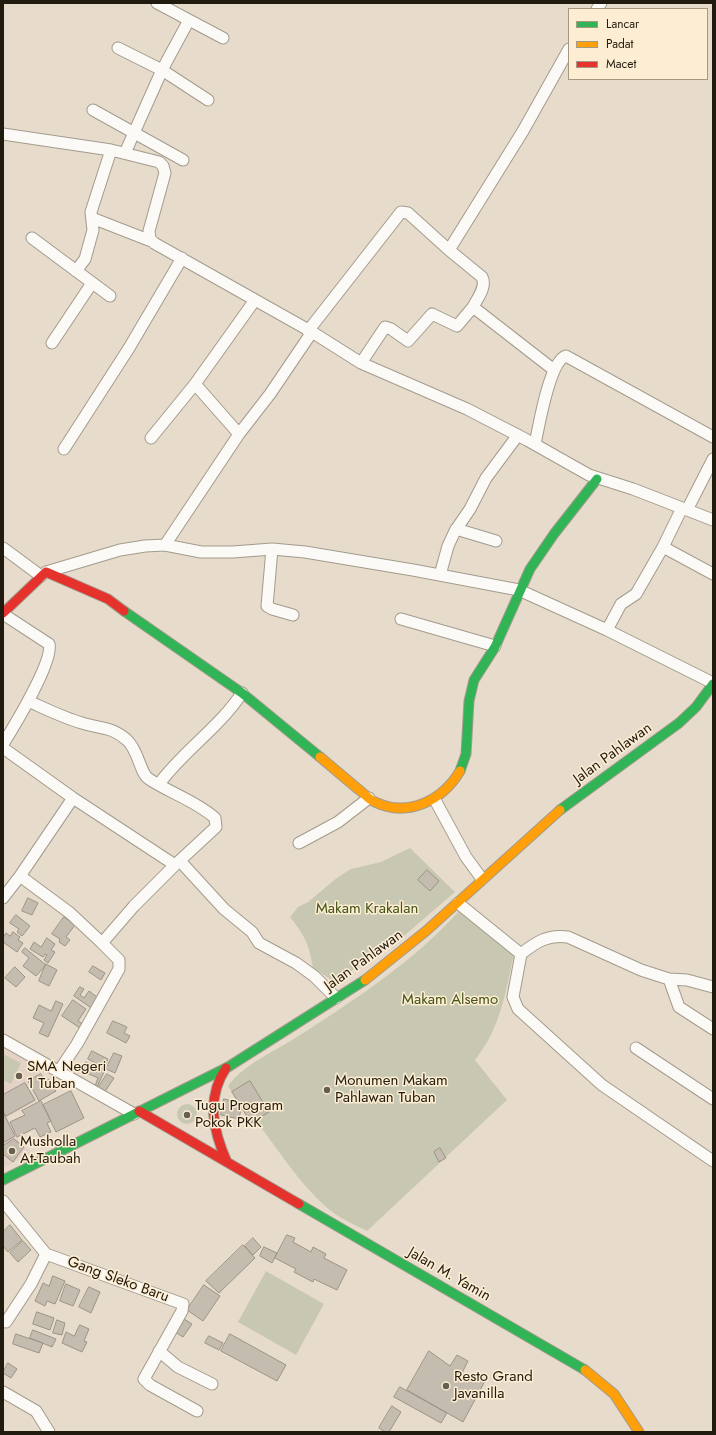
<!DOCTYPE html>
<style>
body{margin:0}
#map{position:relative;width:716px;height:1435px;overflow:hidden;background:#e7dccb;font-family:Jost,sans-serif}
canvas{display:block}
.frame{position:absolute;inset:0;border:4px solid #211a0e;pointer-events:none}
.legend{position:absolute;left:568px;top:8px;width:140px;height:72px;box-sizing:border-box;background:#fdeed3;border:1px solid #a59984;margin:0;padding:5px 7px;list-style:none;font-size:12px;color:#211a0e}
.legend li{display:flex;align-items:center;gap:8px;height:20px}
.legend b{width:20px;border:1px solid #a59984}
</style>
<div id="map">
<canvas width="716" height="1435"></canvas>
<div class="frame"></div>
<ul class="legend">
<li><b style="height:5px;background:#30b455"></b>Lancar</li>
<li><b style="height:5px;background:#ff9f0a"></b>Padat</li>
<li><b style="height:5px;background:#e5322d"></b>Macet</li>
</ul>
</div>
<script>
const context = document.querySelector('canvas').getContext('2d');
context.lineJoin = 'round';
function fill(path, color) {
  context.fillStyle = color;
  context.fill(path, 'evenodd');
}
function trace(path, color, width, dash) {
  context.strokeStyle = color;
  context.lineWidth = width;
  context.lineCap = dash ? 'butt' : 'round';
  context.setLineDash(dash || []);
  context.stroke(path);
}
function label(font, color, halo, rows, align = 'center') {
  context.font = font + ' Jost,sans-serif';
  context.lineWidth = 3;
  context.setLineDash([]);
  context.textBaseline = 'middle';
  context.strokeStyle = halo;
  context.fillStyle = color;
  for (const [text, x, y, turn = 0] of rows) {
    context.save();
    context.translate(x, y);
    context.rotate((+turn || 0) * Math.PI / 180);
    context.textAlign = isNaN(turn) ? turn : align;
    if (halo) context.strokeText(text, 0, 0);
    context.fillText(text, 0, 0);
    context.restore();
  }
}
fill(new Path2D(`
 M 3,1047 L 44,1070 L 27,1082 L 37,1101 L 7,1118 L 19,1141 L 27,1147 L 30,1154 L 3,1168 Z`), '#e5d2c7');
fill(new Path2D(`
 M 410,848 L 455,892 L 405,935 L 335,982 L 313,968 C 309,944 305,936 290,917 L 298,907 L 308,902 L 338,877 L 351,869 L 381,862 Z
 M 459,911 L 514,954 C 505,994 501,1027 475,1060 L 507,1100 L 367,1231 C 353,1224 337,1217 325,1206 C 298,1182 278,1149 256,1121 L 251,1123 L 228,1086 C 245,1063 276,1051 300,1035 C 356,999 414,961 459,911 Z
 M 3,1054 L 21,1063 L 11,1084 L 3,1080 Z
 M177 1114a10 10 0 1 1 20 0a10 10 0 1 1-20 0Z
 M 266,1271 L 324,1304 L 296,1355 L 238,1322 Z`), '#c8c8b2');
const building = new Path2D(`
 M 427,870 L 439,881 L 430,891 L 418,880 Z
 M 28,898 L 38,903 L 32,915 L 22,911 Z
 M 16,915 L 30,926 L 22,936 L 17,932 L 19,929 L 10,923 Z
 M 64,917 L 75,925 L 66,937 L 70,940 L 65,946 L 59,942 L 60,939 L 52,934 Z
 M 13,932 L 20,937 L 18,940 L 23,943 L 17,952 L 3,942 L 3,938 L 6,933 L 10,936 Z
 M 47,938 L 55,944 L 51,950 L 55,952 L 48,963 L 44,960 L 47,955 L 45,954 L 43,957 L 30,949 L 34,942 L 41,947 Z
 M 25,948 L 46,965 L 36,976 L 23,966 L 29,958 L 22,952 Z
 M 46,964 L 57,970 L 49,986 L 39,981 Z
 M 93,966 L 105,973 L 101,980 L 89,972 Z
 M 15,967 L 25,977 L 16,987 L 5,978 Z
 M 80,987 L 84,989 L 80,995 L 84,998 L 89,991 L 101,1000 L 94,1010 L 74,996 Z
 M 73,1000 L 86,1009 L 78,1021 L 86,1026 L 83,1030 L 62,1016 Z
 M 56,1001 L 63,1004 L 48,1037 L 39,1033 L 44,1023 L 33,1018 L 39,1005 L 51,1011 Z
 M 113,1021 L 127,1027 L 124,1033 L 130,1036 L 126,1043 L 107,1033 Z
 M 92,1051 L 108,1059 L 104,1068 L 88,1059 Z
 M 114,1053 L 122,1056 L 115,1073 L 106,1069 Z
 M 86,1062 L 105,1070 L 97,1087 L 95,1086 L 98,1078 L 82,1071 Z
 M 41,1074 L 45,1082 L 49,1079 L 56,1091 L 39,1101 L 28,1081 Z
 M 107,1074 L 114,1078 L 104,1093 L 98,1088 Z
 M 250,1081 L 269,1112 L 251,1123 L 232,1092 Z
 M 25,1083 L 35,1100 L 6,1116 L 3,1112 L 3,1095 Z
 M 71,1091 L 84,1118 L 56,1132 L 43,1105 Z
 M 224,1099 L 237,1102 L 241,1109 L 239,1119 L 221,1115 Z
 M 41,1101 L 51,1121 L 47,1123 L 51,1132 L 40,1137 L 35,1128 L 17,1137 L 10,1122 L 25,1115 L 22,1111 Z
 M 3,1112 L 15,1136 L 3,1143 Z
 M 14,1139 L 24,1147 L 13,1162 L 3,1154 L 3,1146 Z
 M 440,1148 L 446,1158 L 439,1162 L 434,1152 Z
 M 10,1225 L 22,1240 L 8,1252 L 3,1246 L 3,1232 Z
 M 287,1235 L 295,1238 L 293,1242 L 311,1252 L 313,1247 L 326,1254 L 324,1258 L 347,1270 L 337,1290 L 314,1279 L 313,1282 L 294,1272 L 296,1269 L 275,1258 Z
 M 253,1238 L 261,1247 L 253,1255 L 245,1246 Z
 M 23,1241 L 31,1250 L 18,1262 L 10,1253 Z
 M 243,1245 L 255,1258 L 219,1293 L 206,1281 Z
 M 264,1247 L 277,1253 L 272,1263 L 260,1256 Z
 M 53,1276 L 65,1281 L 55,1304 L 47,1301 L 45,1306 L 35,1301 L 43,1283 L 49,1286 Z
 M 66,1284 L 80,1290 L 73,1306 L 60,1301 Z
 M 204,1285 L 220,1296 L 203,1321 L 187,1310 Z
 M 89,1287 L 100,1292 L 91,1313 L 79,1307 Z
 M 37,1312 L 54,1318 L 50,1330 L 33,1324 Z
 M 184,1319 L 192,1324 L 183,1337 L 175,1332 Z
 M 57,1320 L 65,1323 L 62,1335 L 53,1333 Z
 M 80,1325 L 89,1329 L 84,1341 L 87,1342 L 82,1352 L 62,1343 L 66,1332 L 74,1336 Z
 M 33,1330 L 56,1339 L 52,1347 L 30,1338 Z
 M 16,1334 L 43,1343 L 39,1353 L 13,1344 Z
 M 230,1334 L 286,1365 L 277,1381 L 221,1351 Z
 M 209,1336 L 223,1343 L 219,1350 L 205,1343 Z
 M 429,1351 L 450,1366 L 457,1355 L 468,1361 L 462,1373 L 473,1380 L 475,1375 L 485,1381 L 463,1422 L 407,1390 Z
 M 8,1363 L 17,1369 L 11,1378 L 3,1373 Z
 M 400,1387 L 447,1413 L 441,1423 L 394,1397 Z
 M 392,1406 L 401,1412 L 389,1432 L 385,1432 L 379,1428 Z`);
fill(building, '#c4bcae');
trace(building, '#9c9386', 1);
const street = new Path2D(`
 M 597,9 L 601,3
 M 189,20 L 223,38
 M 118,48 L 162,70 L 208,100
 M 93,110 L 183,160
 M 3,134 L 111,150 L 159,162 L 163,166 L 165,173 L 149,231 L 150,239 L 154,243 L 312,332 L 361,363 L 467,409 L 527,440 L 589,475 L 633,489 L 713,520
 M 125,153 L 162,70 L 189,20 L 157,3
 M 92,218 L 151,241
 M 32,238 L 110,296
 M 76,271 L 85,259 L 93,230 L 91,212 L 111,150
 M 473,307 C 477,299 487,287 482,277 L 449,250 L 523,131 L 569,49
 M 308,331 L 401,212 L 408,213 L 449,250
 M 52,343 L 92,283
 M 361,363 L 385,327 L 391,329 L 408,341 L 432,314 L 457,326 L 473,307 L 554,370
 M 195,384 L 239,434
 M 151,438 L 195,384 L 255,300
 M 535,444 C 539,426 549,362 566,356 L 713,437
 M 64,449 L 129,348 L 182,258
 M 687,510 L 713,459
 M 456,529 L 496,541
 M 165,545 L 239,434 L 270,394 L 312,332
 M 663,547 L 682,508
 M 3,548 L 41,576
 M 272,549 L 267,606 L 272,609 L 293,615
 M 46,572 L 120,550 L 145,546 L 165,545 L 201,552 L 233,552 L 272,549 L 305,552 L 413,570 L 519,590 L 607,630 L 713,683
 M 440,575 L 448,546 L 455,531 L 470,509 L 486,478 L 518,435
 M 3,614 L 49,644 C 54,661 13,728 3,744
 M 401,619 L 495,646
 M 607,630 L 621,604 L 636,594 L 663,547 L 713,574
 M 28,701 C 46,709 64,718 82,723 C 101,729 111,726 127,740 C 139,751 140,774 149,779 C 170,793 196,801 215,818 L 216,827 L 175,865
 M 3,748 L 73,798 L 175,865 L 134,906 L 102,943 L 119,960 L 119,969 L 77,1044 L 59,1071
 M 159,784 C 183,751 219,728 242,693
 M 435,800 L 466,857 L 482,879
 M 299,843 L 338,822 L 369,798
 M 180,861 L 224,909 L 252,932 L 259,943 L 296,963 L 314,976 L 336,998
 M 20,876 L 70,913 L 102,943
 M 3,898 L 20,876 L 73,798
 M 458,903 L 521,954
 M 669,979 L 687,980 L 713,987
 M 713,1029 L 679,1007 L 669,979 L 641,970 L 568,937 C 548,934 536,942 521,954 L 513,997 L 518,1009 L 602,1085 L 713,1161
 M 3,1040 L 134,1114
 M 636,1048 L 713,1099
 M 3,1201 L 46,1254 L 183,1304 L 182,1311 L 144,1379 L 150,1385 L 197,1411
 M 6,1322 L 31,1284 L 46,1254
 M 159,1351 L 178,1367 L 212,1384
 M 3,1392 L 36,1411 L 49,1432`);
const fast = new Path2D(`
 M 124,611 L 242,693 L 320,757
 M 460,771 L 466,754 L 469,701 L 474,680 L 495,647 L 530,569 L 554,534 L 597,479
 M 560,810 L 679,723 L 696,707 L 713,684
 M 3,1180 L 228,1067 L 365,980
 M 299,1204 L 585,1370`);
const slow = new Path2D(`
 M 320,757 C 333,768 345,778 358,789 C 364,793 369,800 375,802 C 408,818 443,800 460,771
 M 365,980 L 426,931 L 560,810
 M 585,1370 L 614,1394 L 639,1432`);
const jam = new Path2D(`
 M 3,613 L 46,572 L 108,599 L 124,611
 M 226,1068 C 206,1098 213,1131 227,1162
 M 139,1111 L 299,1204`);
trace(street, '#a39b8d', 13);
trace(fast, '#a39b8d', 11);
trace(slow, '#a39b8d', 11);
trace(jam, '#a39b8d', 11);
trace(street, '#fbfaf7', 11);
trace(fast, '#30b455', 9);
trace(slow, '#ff9f0a', 9);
trace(jam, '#e5322d', 9);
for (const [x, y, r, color] of [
 [19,1076,4,"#665e50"],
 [327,1090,4,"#665e50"],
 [187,1115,4,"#665e50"],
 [12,1151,4,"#665e50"],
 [446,1386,4,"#665e50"]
]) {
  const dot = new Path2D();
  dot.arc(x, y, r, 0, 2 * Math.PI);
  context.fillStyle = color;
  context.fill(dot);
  trace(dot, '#fdeed3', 1.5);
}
label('15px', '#211a0e', '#fdeed3', [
 ["Jalan Pahlawan",613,754,-36],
 ["Jalan Pahlawan",364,961,-36],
 ["Jalan M. Yamin",449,1275,30],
 ["Gang Sleko Baru",118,1280,20]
]);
label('15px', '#425315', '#fdeed3', [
 ["Makam Krakalan",367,909],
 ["Makam Alsemo",450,1000]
]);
label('15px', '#211a0e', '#fdeed3', [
 ["SMA Negeri",27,1067],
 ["1 Tuban",27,1084],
 ["Monumen Makam",335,1081],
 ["Pahlawan Tuban",335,1098],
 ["Tugu Program",195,1106],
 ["Pokok PKK",195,1123],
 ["Musholla",20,1142],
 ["At-Taubah",20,1159],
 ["Resto Grand",454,1377],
 ["Javanilla",454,1394]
], 'left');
</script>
